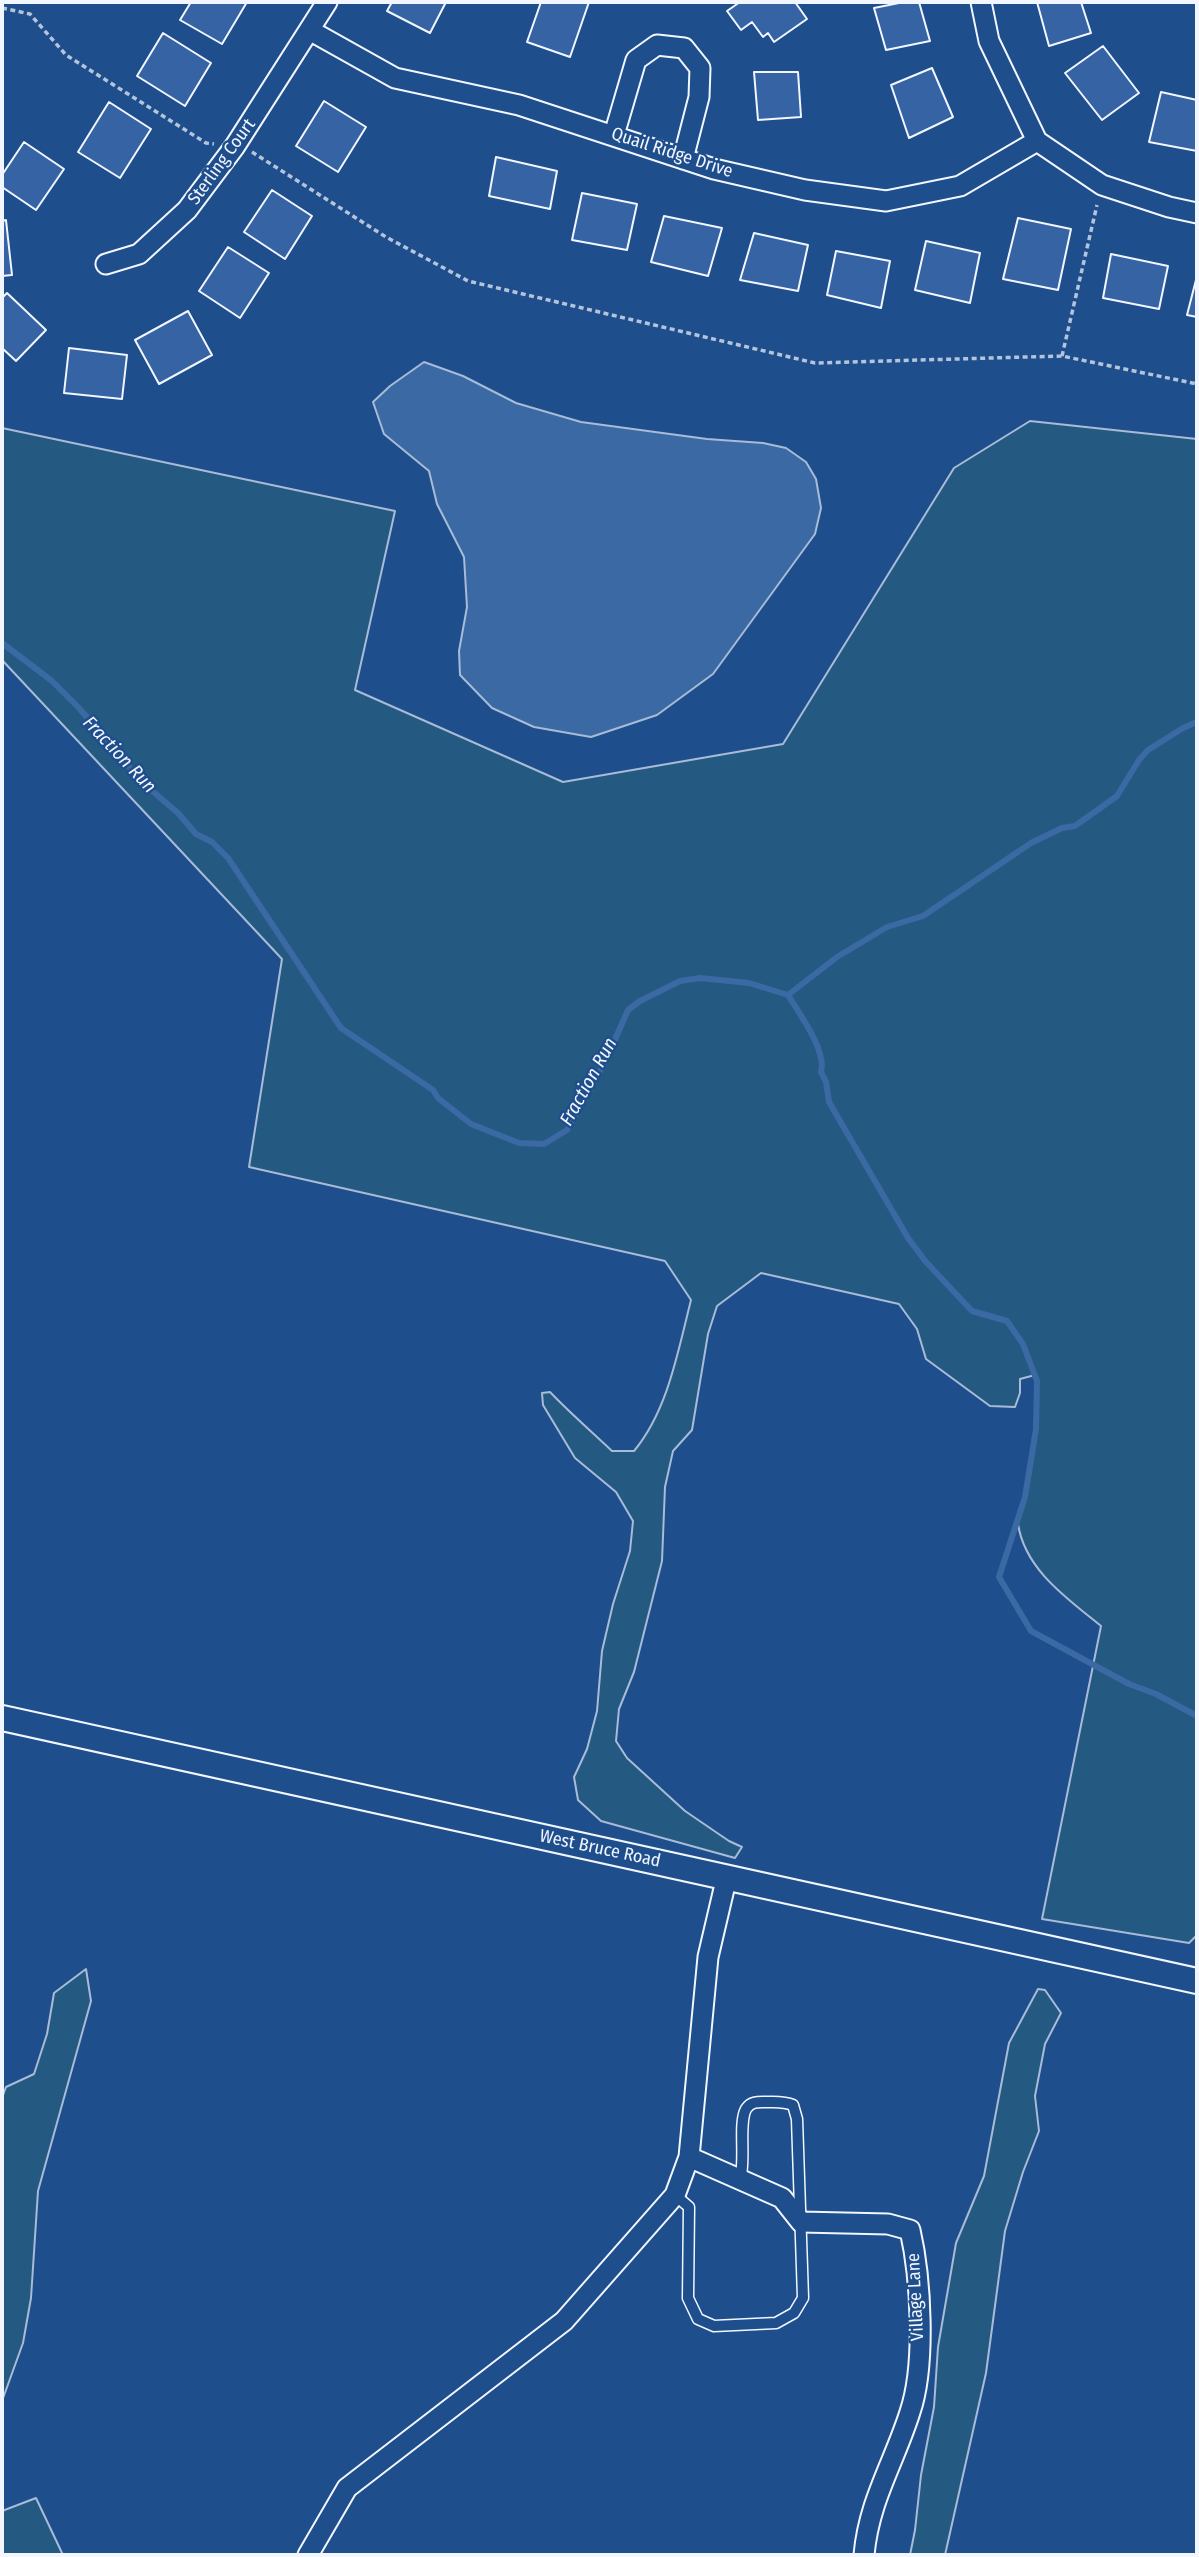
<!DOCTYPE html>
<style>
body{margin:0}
#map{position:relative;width:1199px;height:2557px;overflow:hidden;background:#1f4e8c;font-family:"Fira Sans Condensed",sans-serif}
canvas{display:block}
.frame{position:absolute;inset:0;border:4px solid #f2f6ff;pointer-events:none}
</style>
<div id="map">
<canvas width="1199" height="2557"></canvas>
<div class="frame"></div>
</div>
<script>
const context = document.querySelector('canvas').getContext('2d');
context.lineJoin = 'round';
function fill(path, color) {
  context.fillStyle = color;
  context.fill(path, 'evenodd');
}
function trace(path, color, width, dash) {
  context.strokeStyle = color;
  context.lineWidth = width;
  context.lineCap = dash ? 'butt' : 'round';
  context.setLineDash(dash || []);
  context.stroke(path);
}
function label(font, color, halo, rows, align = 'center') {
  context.font = font + ' "Fira Sans Condensed",sans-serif';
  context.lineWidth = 5;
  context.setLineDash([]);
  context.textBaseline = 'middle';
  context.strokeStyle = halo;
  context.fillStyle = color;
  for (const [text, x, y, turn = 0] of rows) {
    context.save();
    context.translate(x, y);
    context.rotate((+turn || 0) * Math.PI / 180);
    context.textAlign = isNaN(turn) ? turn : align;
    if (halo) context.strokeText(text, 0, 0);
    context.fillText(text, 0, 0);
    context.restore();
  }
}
const green = new Path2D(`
 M 1030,421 L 1197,439 L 1197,1935 L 1189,1943 L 1042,1919 L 1101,1626 C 1068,1599 1025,1570 1018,1524 C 1016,1515 1024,1503 1026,1493 C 1033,1455 1036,1419 1037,1381 L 1035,1375 L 1020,1379 L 1020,1393 L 1015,1407 L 990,1406 L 926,1359 L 917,1329 L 899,1304 L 761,1273 L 717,1306 L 708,1334 L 692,1430 L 673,1451 L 665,1487 L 662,1561 L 634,1672 L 619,1709 L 616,1741 L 627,1758 L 685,1811 L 729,1841 L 742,1847 L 735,1858 L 601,1821 L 578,1800 L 574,1777 L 587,1749 L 597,1711 L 602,1651 L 613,1604 L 630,1551 L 633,1521 L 616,1492 L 575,1458 L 543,1405 L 542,1393 L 550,1392 C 570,1413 591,1431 612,1451 L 634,1451 C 668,1410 678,1351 691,1300 L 665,1261 L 249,1167 L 282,959 L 2,660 L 2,428 L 395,511 L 355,690 L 563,782 L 783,744 L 954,468 Z
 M 86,1969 L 91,2001 L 38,2191 L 31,2298 L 23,2343 L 2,2401 L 2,2098 L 6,2087 L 34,2074 L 47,2034 L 54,1993 Z
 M 1038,1989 L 1045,1990 L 1061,2013 L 1045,2044 L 1035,2096 L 1039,2131 L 1023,2172 L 1005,2231 L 986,2373 L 945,2555 L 910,2555 L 915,2530 L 921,2475 L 934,2407 L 938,2347 L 956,2243 L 984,2176 L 1009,2043 Z
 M 36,2498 L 63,2555 L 2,2555 L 2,2511 Z`);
fill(green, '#245a82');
trace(green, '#a8bbd7', 2);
const water = new Path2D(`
 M 424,362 L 463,376 L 516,403 L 581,422 L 707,439 L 763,443 L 786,448 L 806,462 L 816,479 L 821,508 L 815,534 L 713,674 L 657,715 L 591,737 L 534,727 L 492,708 L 460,675 L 459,651 L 467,607 L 464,557 L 437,504 L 429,471 L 384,434 L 373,402 L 390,386 Z`);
fill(water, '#3b69a3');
trace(water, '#a8bbd7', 2);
trace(new Path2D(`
 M 2,643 L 52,681 L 79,708 L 143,783 L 178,813 L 196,834 L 212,842 L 228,858 L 341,1028 L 433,1090 L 438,1098 L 471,1124 L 519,1143 L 544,1144 L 567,1130 L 606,1060 L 628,1010 L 640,1001 L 680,981 L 700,978 L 749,983 L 788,995
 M 788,995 C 799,1013 827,1051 821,1072 L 826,1082 L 829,1102 L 908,1238 L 926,1262 L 972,1311 L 1007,1321 L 1023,1344 L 1037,1381 L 1036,1429 L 1025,1497 L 999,1577 L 1031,1631 L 1129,1684 L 1156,1694 L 1197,1716
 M 788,995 L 837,957 L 887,927 L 923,916 L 1031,843 L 1062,828 L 1075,826 L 1117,796 L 1139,760 L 1148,750 L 1183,728 L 1197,722`), '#3b69a3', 6);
const building = new Path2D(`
 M 191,2 L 247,2 L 222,44 L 180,20 Z
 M 392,2 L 446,2 L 430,33 L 387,11 Z
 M 541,2 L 589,2 L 570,57 L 527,42 Z
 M 740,2 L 795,2 L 807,19 L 774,42 L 768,33 L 763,37 L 752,22 L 741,30 L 727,11 Z
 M 904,2 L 919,2 L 930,41 L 886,50 L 874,8 Z
 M 1037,2 L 1081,2 L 1091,33 L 1049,46 Z
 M 163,33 L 211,63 L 185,106 L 137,76 Z
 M 1103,46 L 1139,93 L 1102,120 L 1065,73 Z
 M 932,68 L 953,117 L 909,138 L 891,85 Z
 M 754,72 L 798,72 L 801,117 L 758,120 Z
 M 1161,92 L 1197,100 L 1197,151 L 1149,142 Z
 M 324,101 L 366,127 L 338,172 L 296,146 Z
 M 109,102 L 151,129 L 120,178 L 78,152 Z
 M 24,142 L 64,169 L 36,210 L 2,187 L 2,175 Z
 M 496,157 L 557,171 L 550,209 L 489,196 Z
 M 272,190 L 312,216 L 285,259 L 244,232 Z
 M 582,193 L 637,204 L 627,250 L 572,240 Z
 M 664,216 L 722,228 L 708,276 L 651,262 Z
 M 1018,218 L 1071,229 L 1058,290 L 1003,279 Z
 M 6,220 L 12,275 L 2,276 L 2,221 Z
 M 754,233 L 808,245 L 798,291 L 740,280 Z
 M 926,241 L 980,253 L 970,303 L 915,290 Z
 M 228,247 L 269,273 L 240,318 L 199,291 Z
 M 836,251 L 890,261 L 881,308 L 827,295 Z
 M 1111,254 L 1168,266 L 1159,309 L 1103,298 Z
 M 1197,276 L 1197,317 L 1187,315 Z
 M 7,293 L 46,330 L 16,361 L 2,348 L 2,298 Z
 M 188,311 L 212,355 L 159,384 L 135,340 Z
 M 69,348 L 127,355 L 122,399 L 64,393 Z`);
fill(building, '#3563a3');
trace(building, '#f2f6ff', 2);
const service = new Path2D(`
 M 675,2195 L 689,2207 L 688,2298 L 698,2319 L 714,2326 L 776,2323 L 794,2313 L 803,2298 L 797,2119 L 793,2105 C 784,2101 776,2102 766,2102 C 759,2102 751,2101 746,2109 C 738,2123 746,2160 740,2180`);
const minor = new Path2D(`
 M 981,2 L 989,41 L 1037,141 L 1102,185 L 1169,207 L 1197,213
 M 311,31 L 395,78 L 519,105 L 714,169 L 805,190 L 886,201 L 960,186 L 1037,141
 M 614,135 L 636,60 L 657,45 L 684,48 L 700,68 L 699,97 L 683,159
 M 106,264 L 139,254 L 187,210 L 235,146 L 327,2
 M 689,2157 L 782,2198 L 801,2222 L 888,2224 L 910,2230 C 921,2278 926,2365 910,2412 C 894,2463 869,2500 864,2555
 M 308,2555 L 347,2488 L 564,2321 L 675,2195 L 689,2157 L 708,1957 L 727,1876`);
const tertiary = new Path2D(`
 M 2,1718 L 1197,1981`);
trace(service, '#f2f6ff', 13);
trace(minor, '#f2f6ff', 23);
trace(tertiary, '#f2f6ff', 28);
trace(new Path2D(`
 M 2,8 L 30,14 L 66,55 L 206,143 L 214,144
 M 252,152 L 386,237 L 468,281 L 815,363 L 1062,356 L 1197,384
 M 1062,356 L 1097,205`), '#b3c4dc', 3.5, [5, 3.5]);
trace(service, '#1f4e8c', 10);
trace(minor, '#1f4e8c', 19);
trace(tertiary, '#1f4e8c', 24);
label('18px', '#f2f6ff', '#1f4e8c', [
 ["Quail Ridge Drive",672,153,18],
 ["Sterling Court",222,162,-54],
 ["West Bruce Road",600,1849,12],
 ["Village Lane",916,2297,-93]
]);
label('italic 19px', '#f2f6ff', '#1f4e8c', [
 ["Fraction Run",119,755,47],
 ["Fraction Run",589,1082,-61]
]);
</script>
